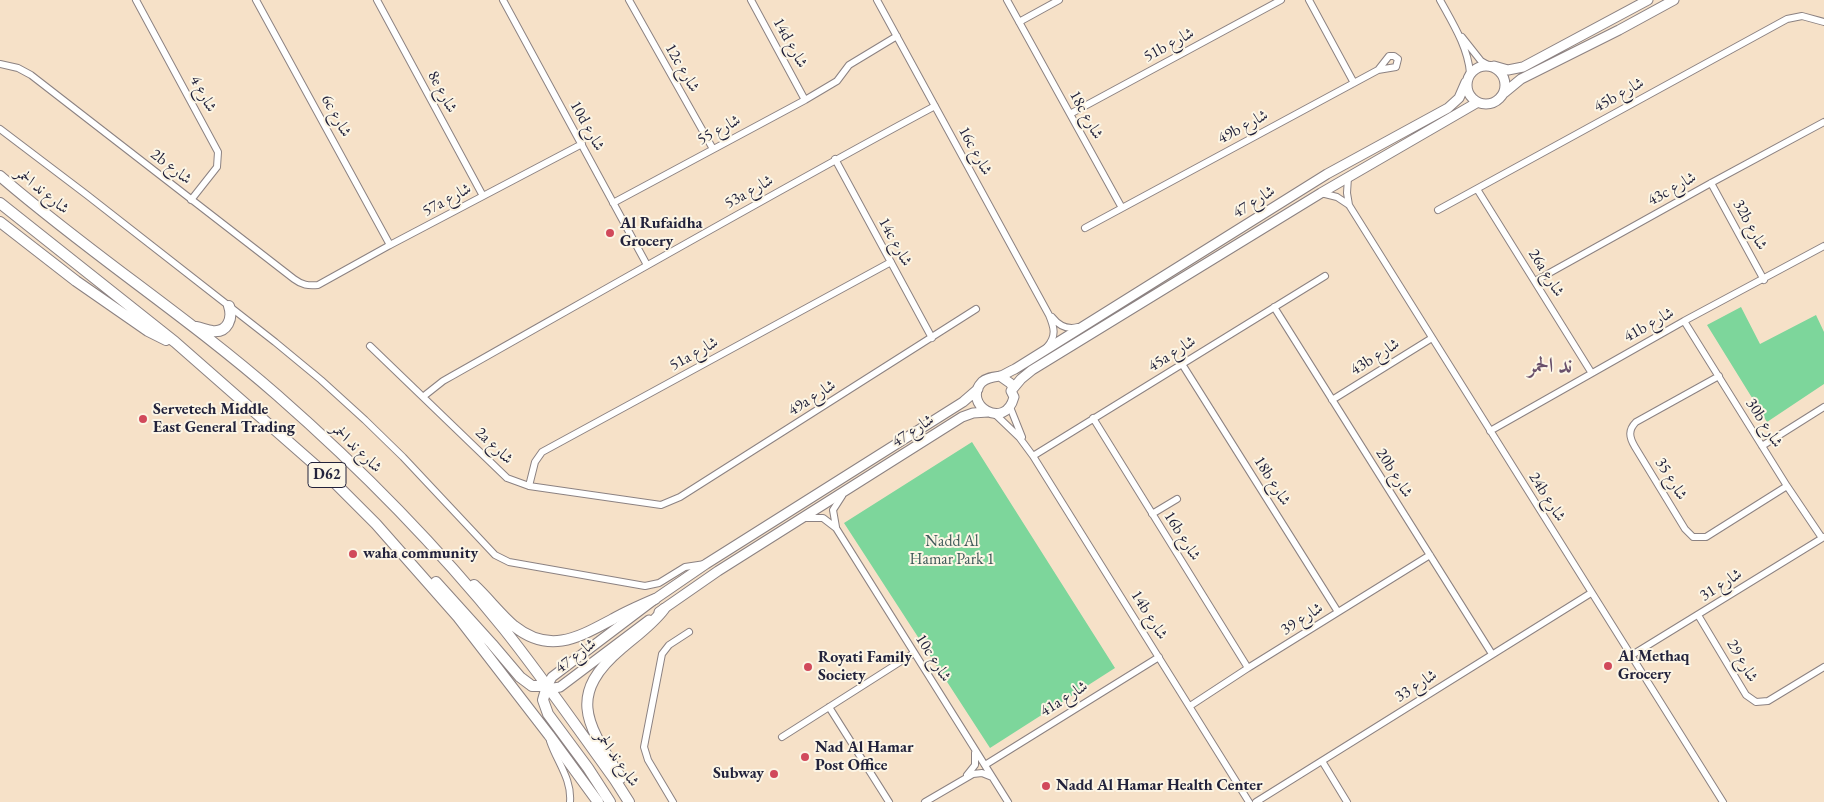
<!DOCTYPE html>
<meta charset="utf-8">
<style>
body{margin:0}
canvas{display:block;background:#f6e1c8}
</style>
<canvas width="1824" height="802"></canvas>
<script>
const context = document.querySelector('canvas').getContext('2d');
context.lineJoin = 'round';
function fill(path, color) {
  context.fillStyle = color;
  context.fill(path, 'evenodd');
}
function trace(path, color, width, dash) {
  context.strokeStyle = color;
  context.lineWidth = width;
  context.lineCap = dash ? 'butt' : 'round';
  context.setLineDash(dash || []);
  context.stroke(path);
}
function label(font, color, halo, rows, align = 'center') {
  context.font = font + ' "EB Garamond",Amiri,serif';
  context.lineWidth = 4;
  context.setLineDash([]);
  context.textBaseline = 'middle';
  context.strokeStyle = halo;
  context.fillStyle = color;
  for (const [text, x, y, turn = 0] of rows) {
    context.save();
    context.translate(x, y);
    context.rotate((+turn || 0) * Math.PI / 180);
    context.textAlign = isNaN(turn) ? turn : align;
    if (halo) context.strokeText(text, 0, 0);
    context.fillText(text, 0, 0);
    context.restore();
  }
}
fill(new Path2D(`
 M 1741,307 L 1760,344 L 1816,315 L 1824,332 L 1824,384 L 1767,422 L 1707,325 Z
 M 972,442 L 1115,668 L 990,748 L 844,523 Z`), '#7dd69b');
const street = new Path2D(`
 M 136,0 L 218,152 L 217,167 L 191,200
 M 256,0 L 390,245
 M 377,0 L 483,196
 M 503,0 L 647,265
 M 629,0 L 713,149
 M 751,0 L 805,100
 M 877,0 L 1049,315 C 1054,327 1057,336 1047,347
 M 1007,0 L 1122,208
 M 1309,0 L 1354,83
 M 1440,0 C 1452,22 1468,47 1470,73
 M 1019,22 L 1059,0
 M 1462,37 L 1481,61 L 1488,65
 M 0,64 L 18,68 L 31,75 L 294,279 C 302,285 308,286 318,285 L 390,245 L 582,144
 M 1070,114 L 1281,0
 M 0,129 L 87,195 L 275,342 L 321,380 L 365,420 L 403,457 L 495,555 L 509,562 L 645,586 L 659,583 L 685,567 L 705,564
 M 835,159 L 932,338
 M 1348,177 L 1347,193 L 1349,205
 M 1711,183 L 1764,280
 M 1477,189 L 1591,372
 M 1321,193 L 1337,197 L 1349,205 L 1723,802
 M 613,203 L 805,100 L 837,81 L 849,65 L 897,36
 M 1438,210 L 1787,19 L 1802,16 L 1824,22
 M 1085,228 L 1378,70 L 1396,67 L 1398,59 L 1394,56 L 1389,56 L 1378,70
 M 1535,281 L 1711,183 L 1824,122
 M 1274,307 L 1492,654
 M 1052,317 C 1059,326 1067,330 1078,327
 M 1684,321 L 1787,486 L 1822,538
 M 370,346 L 507,478 L 529,486 L 661,505 L 680,497 L 976,309
 M 1182,364 L 1338,612
 M 1719,376 L 1636,422 C 1628,430 1629,437 1635,447 L 1685,529 L 1693,537 L 1706,537 L 1787,486
 M 424,396 L 443,381 C 606,289 769,195 935,106
 M 1332,400 L 1432,338
 M 1010,407 L 1022,437
 M 995,414 L 1019,437 L 1033,456 L 1249,802
 M 1093,418 L 1248,668
 M 1490,431 L 1684,321 L 1824,246
 M 1762,446 L 1824,407
 M 1033,456 L 1325,276
 M 529,486 L 535,462 L 542,452 L 891,262
 M 1152,514 L 1177,499
 M 804,518 L 823,518 L 836,528 L 1008,802
 M 836,527 L 833,510 L 842,496
 M 1698,615 L 1746,695 L 1756,702 L 1768,701 L 1824,667
 M 1632,655 L 1824,537
 M 1190,706 L 1248,668 L 1430,555
 M 829,707 L 889,802
 M 782,737 L 914,653
 M 550,741 C 557,762 572,779 570,802
 M 1322,761 L 1347,802
 M 985,765 L 1159,657
 M 967,775 L 975,765 L 975,753
 M 673,802 L 648,760 L 644,747 L 662,654 L 669,645 L 689,632
 M 925,802 L 973,774 L 982,773 L 992,777
 M 1256,802 L 1591,593`);
const secondary = new Path2D(`
 M1467 85a19 19 0 1 1 38 0a19 19 0 1 1-38 0Z
 M 1494,66 L 1508,70 L 1523,67 L 1648,0
 M 1504,93 L 1521,79 L 1619,30 L 1674,0
 M 1000,376 L 1010,383 L 1013,387 L 1011,391 L 1014,397 C 1005,432 961,404 982,382 C 988,377 994,377 1001,376 C 1006,374 1010,371 1015,369 L 1327,174 L 1448,108 L 1459,98 L 1466,82
 M 1011,391 L 1021,379 L 1032,370 L 1321,193 L 1478,102
 M 659,612 L 718,571 L 962,417 L 973,413 L 988,412
 M 649,620 L 560,687 L 554,688 L 547,686 L 552,677 L 655,599 L 706,564 L 963,402 L 978,389`);
const primary = new Path2D(`
 M 0,176 C 89,253 188,317 277,395 C 358,466 436,545 504,629 C 543,678 578,729 615,780 L 629,802
 M 0,203 L 175,342 L 331,479 L 376,524 L 458,617 L 549,735 L 598,802
 M 0,222 L 76,281 L 148,331 L 166,340
 M 196,327 C 201,328 207,330 212,331 C 228,333 233,318 229,306
 M 436,582 L 492,644 L 520,677 L 532,686 L 547,686 L 543,700 L 548,714 L 588,768 L 610,802
 M 474,585 C 488,598 500,614 514,626 C 550,655 579,637 613,619 C 627,611 641,605 655,599
 M 621,778 C 588,725 565,696 622,648 C 636,636 653,624 664,609`);
trace(street, '#8c8282', 8);
trace(secondary, '#8c8282', 11);
trace(primary, '#8c8282', 12);
trace(street, '#fff', 6);
trace(secondary, '#fff', 9);
trace(primary, '#fff', 10);
for (const [x, y, r, color] of [
 [610,233,5,"#d1495b"],
 [143,419,5,"#d1495b"],
 [353,554,5,"#d1495b"],
 [1608,666,5,"#d1495b"],
 [808,667,5,"#d1495b"],
 [805,757,5,"#d1495b"],
 [774,774,5,"#d1495b"],
 [1046,786,5,"#d1495b"]
]) {
  const dot = new Path2D();
  dot.arc(x, y, r, 0, 2 * Math.PI);
  context.fillStyle = color;
  context.fill(dot);
  trace(dot, '#fcf5e5', 2);
}
for (const [x, y, w] of [
 [327,475,38]
]) {
  const box = new Path2D();
  box.roundRect(x - w / 2, y - 12.5, w, 25, 4);
  context.fillStyle = '#fcf5e5';
  context.fill(box);
  trace(box, '#22223b', 1);
}
label('bold 15px', '#22223b', null, [
 ["D62",327,475]
]);
label('16px', '#22223b', '#fcf5e5', [
 ["14d شارع",790,43,61],
 ["51b شارع",1169,45,-28],
 ["12c شارع",682,68,60],
 ["8e شارع",442,92,62],
 ["شارع 4",203,94,62],
 ["45b شارع",1619,95,-29],
 ["18c شارع",1086,115,61],
 ["6c شارع",336,116,61],
 ["10d شارع",587,126,61],
 ["49b شارع",1243,127,-28],
 ["شارع 55",719,130,-28],
 ["16c شارع",975,151,61],
 ["2b شارع",171,167,38],
 ["43c شارع",1672,189,-29],
 ["شارع ند الحمر",42,191,39],
 ["53a شارع",749,192,-29],
 ["57a شارع",447,200,-28],
 ["شارع 47",1254,202,-32],
 ["32b شارع",1750,225,62],
 ["14c شارع",895,242,61],
 ["26a شارع",1546,273,58],
 ["41b شارع",1649,325,-29],
 ["51a شارع",694,354,-29],
 ["45a شارع",1172,354,-32],
 ["43b شارع",1375,357,-32],
 ["49a شارع",812,398,-32],
 ["30b شارع",1764,423,58],
 ["شارع 47",913,431,-33],
 ["2a شارع",494,446,44],
 ["شارع ند الحمر",356,448,44],
 ["20b شارع",1394,473,58],
 ["شارع 35",1671,479,59],
 ["18b شارع",1272,481,58],
 ["24b شارع",1547,497,58],
 ["16b شارع",1182,536,58],
 ["شارع 31",1721,585,-32],
 ["14b شارع",1149,615,58],
 ["شارع 39",1302,619,-32],
 ["شارع 47",576,656,-37],
 ["10c شارع",933,658,58],
 ["شارع 29",1742,661,60],
 ["شارع 33",1416,686,-32],
 ["41a شارع",1064,699,-32],
 ["شارع ند الحمر",617,759,55]
]);
label('bold 16px', '#22223b', '#fcf5e5', [
 ["Al Rufaidha",620,224],
 ["Grocery",620,242],
 ["Servetech Middle",153,410],
 ["East General Trading",153,428],
 ["waha community",363,554],
 ["Al Methaq",1618,657],
 ["Grocery",1618,675],
 ["Royati Family",818,658],
 ["Society",818,676],
 ["Nad Al Hamar",815,748],
 ["Post Office",815,766],
 ["Subway",764,774,"right"],
 ["Nadd Al Hamar Health Center",1056,786]
], 'left');
label('16px', '#3d5858', '#fcf5e5', [
 ["Nadd Al",952,542],
 ["Hamar Park 1",952,560]
]);
label('bold 21px', '#69506b', '#fcf5e5', [
 ["ند الحمر",1550,366]
]);
</script>
